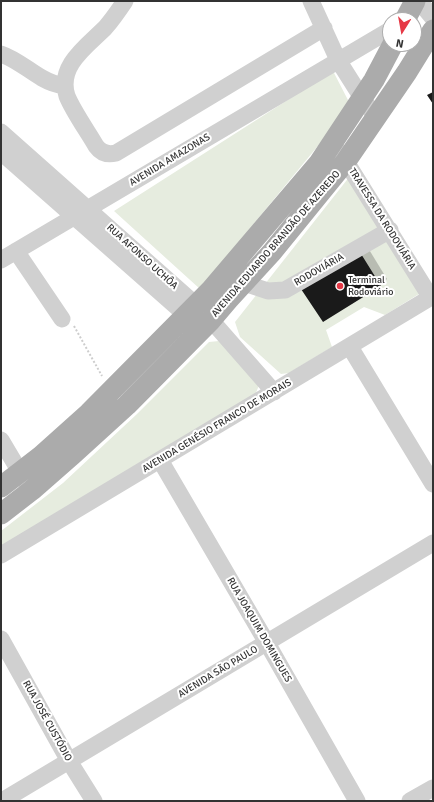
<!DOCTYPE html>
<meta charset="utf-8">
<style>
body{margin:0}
#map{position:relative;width:434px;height:802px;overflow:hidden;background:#fff;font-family:Signika,sans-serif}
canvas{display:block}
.frame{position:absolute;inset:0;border:2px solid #333;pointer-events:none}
.north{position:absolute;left:382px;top:12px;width:40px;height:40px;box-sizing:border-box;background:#fff;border:1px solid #adadad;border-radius:50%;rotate:191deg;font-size:11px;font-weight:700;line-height:16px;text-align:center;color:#333}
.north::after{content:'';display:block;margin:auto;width:14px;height:18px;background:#e63946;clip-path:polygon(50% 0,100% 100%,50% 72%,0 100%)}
</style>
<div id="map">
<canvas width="434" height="802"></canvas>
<div class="frame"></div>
<div class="north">N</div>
</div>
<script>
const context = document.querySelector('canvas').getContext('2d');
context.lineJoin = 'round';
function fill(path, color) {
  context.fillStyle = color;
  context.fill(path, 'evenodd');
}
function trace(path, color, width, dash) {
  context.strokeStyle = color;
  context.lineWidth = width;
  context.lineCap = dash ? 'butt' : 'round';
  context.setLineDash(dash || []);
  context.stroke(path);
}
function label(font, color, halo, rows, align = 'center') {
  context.font = font + ' Signika,sans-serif';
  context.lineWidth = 4;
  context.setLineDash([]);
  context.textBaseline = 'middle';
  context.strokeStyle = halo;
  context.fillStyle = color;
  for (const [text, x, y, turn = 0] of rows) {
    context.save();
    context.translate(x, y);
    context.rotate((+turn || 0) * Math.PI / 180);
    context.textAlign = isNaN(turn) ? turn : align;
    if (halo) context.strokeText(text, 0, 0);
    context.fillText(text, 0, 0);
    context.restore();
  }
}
fill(new Path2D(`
 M 333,71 L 349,102 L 331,130 L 200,289 L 114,211 Z
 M 350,176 L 419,294 L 385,315 L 364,307 L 326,330 L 332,347 L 289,373 L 281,374 L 240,337 L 235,322 Z
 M 219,341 L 260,383 L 255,395 L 1,546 L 1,531 L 63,483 L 137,414 L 209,342 Z`), '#e6ecdf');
fill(new Path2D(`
 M 365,243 L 387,279 L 380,285 L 301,286 Z`), '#0003');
fill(new Path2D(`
 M 433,92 L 433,104 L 427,95 Z
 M 358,249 L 381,286 L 323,322 L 299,286 Z`), '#1a1a1a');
trace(new Path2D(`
 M 74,326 L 102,376`), '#cdcdcd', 2, [2, 2]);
trace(new Path2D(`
 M 125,1 C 119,10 112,20 105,28 C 87,46 57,66 67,96 C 73,111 88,132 96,146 C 101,153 108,155 116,153 L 324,28
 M 311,1 L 338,60 L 362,98 L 376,117
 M 419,1 L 433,18
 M 1,54 C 16,59 28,70 42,78 C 49,82 57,85 65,86
 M 1,132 L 196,305 L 211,320 L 274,392
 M 1,152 L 196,324
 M 340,152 L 431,298
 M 16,251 L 62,319
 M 1,260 L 390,30
 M 244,283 L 268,291 L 285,290 L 390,230
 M 350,347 L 433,484
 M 1,440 L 26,482
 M 160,460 L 267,643 L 357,801
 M 1,555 L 433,296
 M 1,639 L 69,761 L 94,801
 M 2,801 L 433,543
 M 410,801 L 433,788`), '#d0d0d0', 17);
trace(new Path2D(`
 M 405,20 L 415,1
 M 1,487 L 41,456 L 89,413 L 210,291 L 319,163 L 374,80 L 393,44
 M 1,514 L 32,490 L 73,454 L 127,405 L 211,320 L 228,300 L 272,252 L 346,161 L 407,72 L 433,30`), '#ababab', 21);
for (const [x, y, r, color] of [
 [340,286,4,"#e63946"]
]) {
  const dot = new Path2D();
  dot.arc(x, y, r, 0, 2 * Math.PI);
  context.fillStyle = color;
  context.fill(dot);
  trace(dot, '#fff', 1.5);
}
label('10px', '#333', '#fff', [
 ["AVENIDA AMAZONAS",170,160,-31],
 ["TRAVESSA DA RODOVIÁRIA",382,219,58],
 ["AVENIDA EDUARDO BRANDÃO DE AZEREDO",276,244,-49],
 ["RUA AFONSO UCHÔA",142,257,42],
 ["RODOVIÁRIA",319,270,-30],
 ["AVENIDA GENÉSIO FRANCO DE MORAIS",217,426,-31],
 ["RUA JOAQUIM DOMINGUES",259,630,60],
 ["AVENIDA SÃO PAULO",218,672,-31],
 ["RUA JOSÉ CUSTÓDIO",47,721,61]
]);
label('10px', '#333', '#fff', [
 ["Terminal",348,280],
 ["Rodoviário",348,292]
], 'left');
</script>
